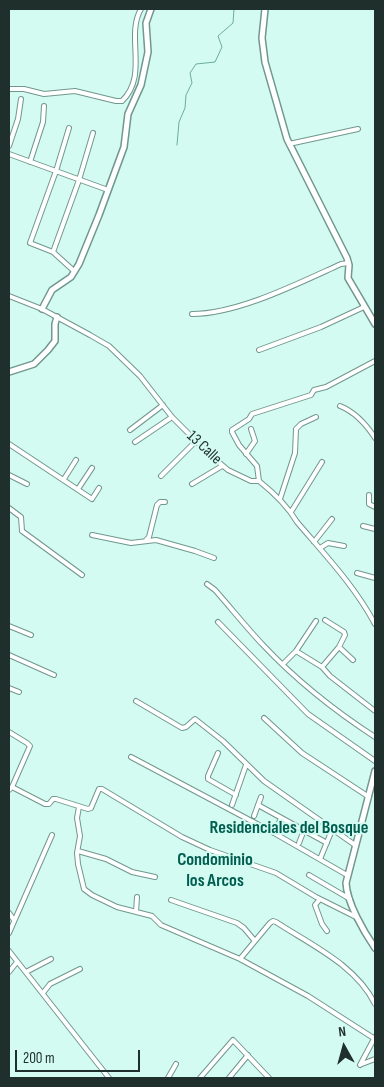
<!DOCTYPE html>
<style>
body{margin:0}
#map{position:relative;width:384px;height:1087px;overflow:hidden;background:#d3fbf1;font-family:"Sofia Sans Condensed",sans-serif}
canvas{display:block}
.frame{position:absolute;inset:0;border:10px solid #1f2f2b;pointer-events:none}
.north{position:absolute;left:319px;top:1022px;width:50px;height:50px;-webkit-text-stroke:4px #d3fbf1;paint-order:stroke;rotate:353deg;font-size:14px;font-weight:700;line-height:20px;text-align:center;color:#1f2f2b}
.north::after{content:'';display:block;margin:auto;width:18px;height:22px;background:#1f2f2b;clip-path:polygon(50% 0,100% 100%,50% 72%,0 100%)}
.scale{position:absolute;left:15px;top:1050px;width:125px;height:22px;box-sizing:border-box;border:2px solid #1f2f2b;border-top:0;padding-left:6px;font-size:15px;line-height:18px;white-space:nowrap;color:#1f2f2b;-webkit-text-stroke:4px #d3fbf1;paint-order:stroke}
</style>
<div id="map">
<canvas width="384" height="1087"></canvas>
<div class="frame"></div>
<div class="north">N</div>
<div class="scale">200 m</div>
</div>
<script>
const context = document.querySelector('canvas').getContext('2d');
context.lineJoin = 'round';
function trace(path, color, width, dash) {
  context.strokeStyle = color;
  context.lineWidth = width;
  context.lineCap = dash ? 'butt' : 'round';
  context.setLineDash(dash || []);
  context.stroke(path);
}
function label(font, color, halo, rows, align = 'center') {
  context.font = font + ' "Sofia Sans Condensed",sans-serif';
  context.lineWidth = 4;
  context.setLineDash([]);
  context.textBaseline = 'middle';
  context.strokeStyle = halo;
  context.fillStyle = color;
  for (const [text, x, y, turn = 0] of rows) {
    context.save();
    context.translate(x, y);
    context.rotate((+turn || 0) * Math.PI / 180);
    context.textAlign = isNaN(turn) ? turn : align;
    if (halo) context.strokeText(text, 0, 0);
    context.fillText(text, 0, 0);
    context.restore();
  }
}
trace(new Path2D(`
 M 177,145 L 179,122 L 185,108 L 186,95 L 192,83 L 190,73 L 196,64 L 215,62 L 222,47 L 218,36 L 233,23 L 234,9`), '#6bac9d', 1);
const minor = new Path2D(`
 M 9,89 L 24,89 L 44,94 L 75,91 L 116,101 L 122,101 C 149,75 125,36 141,9
 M 69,128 L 56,171 L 30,243 L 53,252 L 74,271
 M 289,144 L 358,129
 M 9,146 L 18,119 L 21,99
 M 9,154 L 108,190
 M 30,162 L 43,122 L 44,106
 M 53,252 L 79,180 L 93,133
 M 9,296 L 42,309 L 90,335 L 109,346 L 140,376 L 172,417 L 209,454 L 228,470 L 251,481 L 259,481 C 274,493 287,505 297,522 C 325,555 354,585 375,624
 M 192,314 C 238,314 299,283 341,264 L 349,263
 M 259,350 L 321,327 L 364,307
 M 340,406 C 355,412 366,424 375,438
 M 130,430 L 163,405
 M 135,442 L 172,417
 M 9,444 L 92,499 L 99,488
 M 246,454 L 255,441 L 251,429
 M 9,475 L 27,484
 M 161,476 L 196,441
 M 64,479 L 76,460
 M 259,481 L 257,466 L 239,445 L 232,432 L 232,430 L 249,419 L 252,414 L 311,395 L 314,390 L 326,387 L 375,361
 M 192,484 L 222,466
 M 78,489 L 92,468
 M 369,495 L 369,504 L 375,507
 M 280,499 L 295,453 L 296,429 L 301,424 L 316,417
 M 9,508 L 21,517 L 22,531 L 82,575
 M 291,512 L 322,462
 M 363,526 L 375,529
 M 92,535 L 131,543 L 156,540 L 195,551 L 214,558
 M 146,540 L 149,537 L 157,505 L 160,502 L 165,502
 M 314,542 L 332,519
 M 320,548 L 328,543 L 344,546
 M 357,573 L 375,578
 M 207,584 L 215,590 C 231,608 246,627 263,645 C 295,679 335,711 375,737
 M 218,622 L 308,714 L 375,761
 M 9,626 L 31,635
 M 339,647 L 353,660
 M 296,651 L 322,667 L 330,676 L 375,711
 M 9,655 L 54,675
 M 283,664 L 296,651 L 316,621
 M 322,667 L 339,647 L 345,635 L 344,632 L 325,620
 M 9,688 L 19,692
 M 136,701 L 182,728 L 186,727 L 195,719 L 223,741 L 264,781 L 355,845
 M 264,718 L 302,753 L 369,797
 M 9,732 L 27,743 L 30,746 L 12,787 L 9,790
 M 218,753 L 208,776 L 208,779 L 236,795
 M 131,757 L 274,833 L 347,875
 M 12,787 L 45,804 L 49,804 L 53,799 L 56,799 L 88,809 L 91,808 L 99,789 L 102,789 L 182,837 L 210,850 L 276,873 L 316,897 L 356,917
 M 232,805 L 246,765
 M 258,805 L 327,843
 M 79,807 L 77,818 L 80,836 L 77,853 L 78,864 L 84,889 L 92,895 L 117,907 L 152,916 L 161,925 L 240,959 L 308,996 L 375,1039
 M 254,816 L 261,797
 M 276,830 L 281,818
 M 299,843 L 304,830
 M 78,851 L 106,859 L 132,872 L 155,877
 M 320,859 L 332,830
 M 309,875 L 350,899
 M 320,899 L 315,905 L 322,924 L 327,931
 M 171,900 L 237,923 L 244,928 L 254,940
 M 136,912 L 137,897
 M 9,913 L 14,920
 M 9,933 L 52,835
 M 9,951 L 109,1078
 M 240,959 L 270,923 L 273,921 L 276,922 C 311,945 356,965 375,1004
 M 9,972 L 17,962
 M 26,972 L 51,959
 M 43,993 L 50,984 L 80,969
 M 362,1064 L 375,1059
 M 360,1065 L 375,1037
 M 168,1078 L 176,1064
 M 200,1078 L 233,1040 L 269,1078
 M 229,1078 L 248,1055`);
const tertiary = new Path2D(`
 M 265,9 L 262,38 L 265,62 L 287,139 L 347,258 L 349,265 L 348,278 L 375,324
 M 42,309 L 52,290 L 71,277 L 79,264 L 99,215 L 124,147 L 128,114 L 141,85 L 148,52 L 146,23 L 151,9
 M 9,372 L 34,364 L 48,350 L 55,341 L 55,324 L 57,317
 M 375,771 L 346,883 C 347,903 364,932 375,948`);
trace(minor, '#71978e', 6);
trace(tertiary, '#71978e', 8);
trace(minor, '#fff', 4);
trace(tertiary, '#fff', 5);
label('16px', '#1f2f2b', '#d3fbf1', [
 ["13 Calle",204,448,43]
]);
label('bold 18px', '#005e50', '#d3fbf1', [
 ["Residenciales del Bosque",289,828],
 ["Condominio",215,860],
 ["los Arcos",215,881]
]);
</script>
